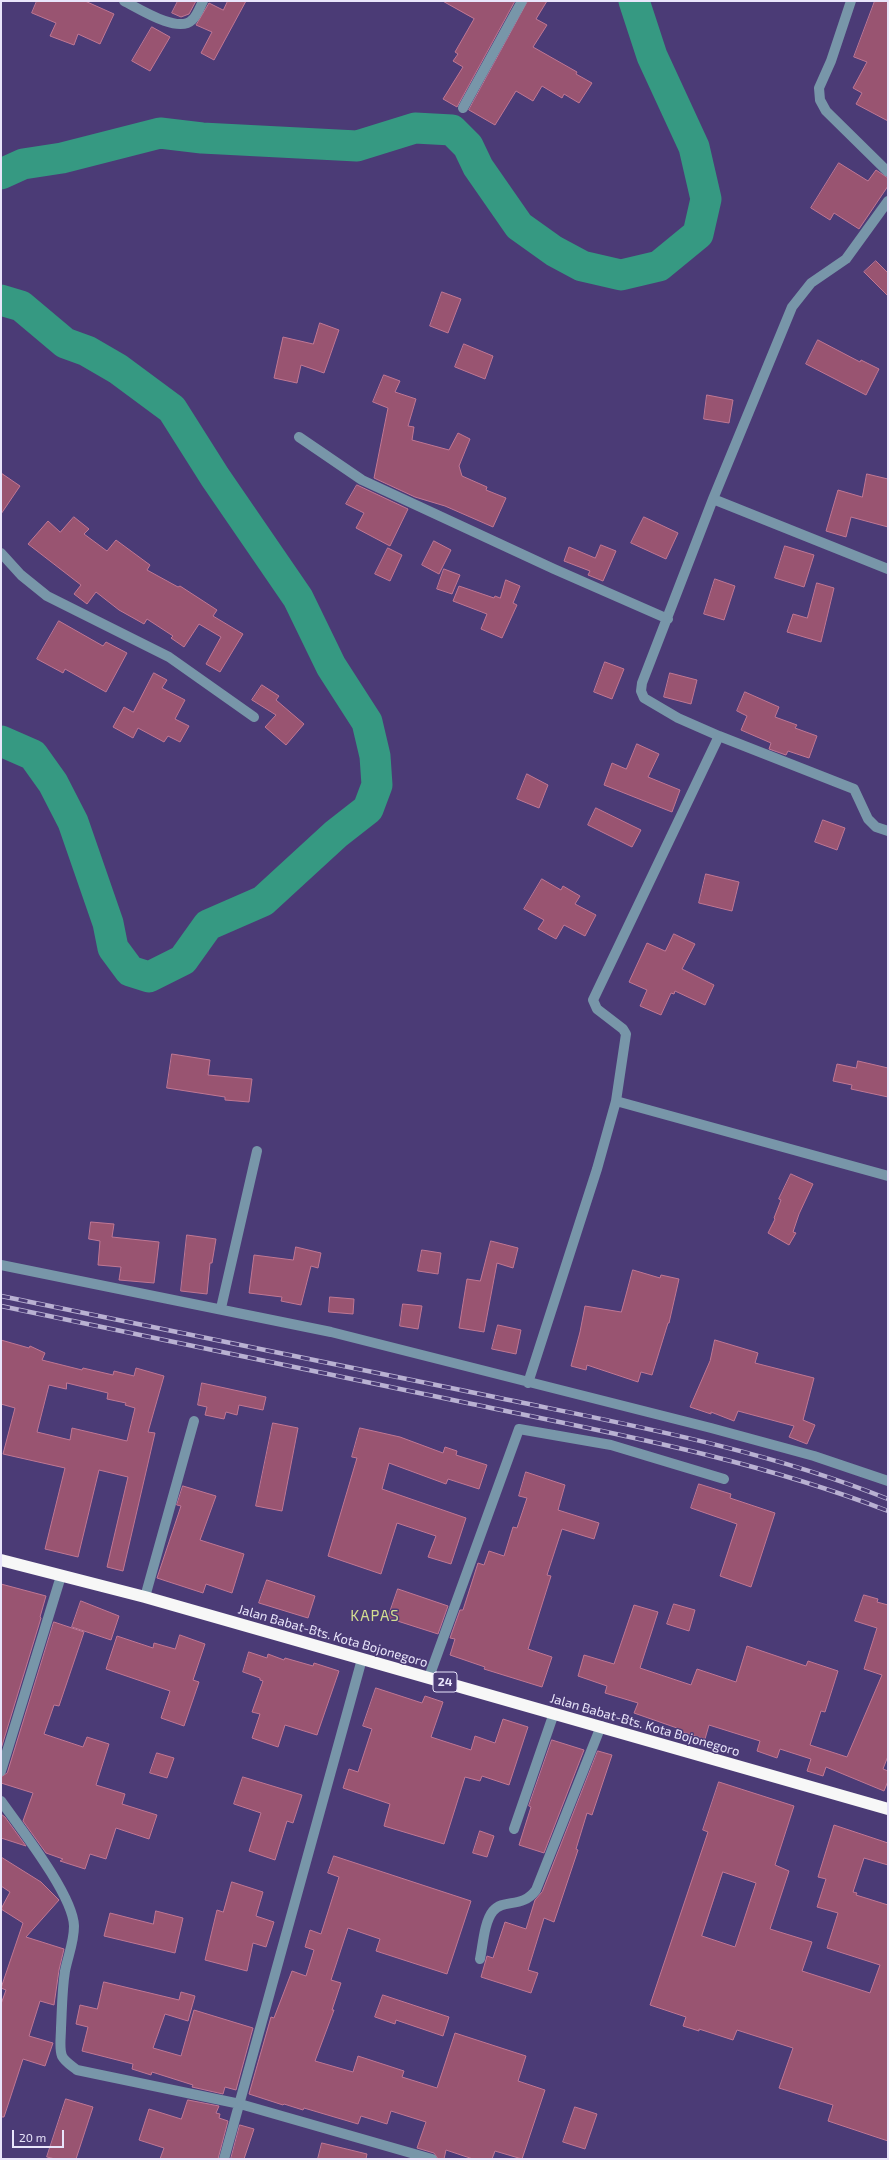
<!DOCTYPE html>
<style>
body{margin:0}
#map{position:relative;width:889px;height:2160px;overflow:hidden;background:#4b3b76;font-family:"Exo 2",sans-serif}
canvas{display:block}
.frame{position:absolute;inset:0;border:2px solid #e9e5fb;pointer-events:none}
.scale{position:absolute;left:12px;top:2130px;width:52px;height:18px;box-sizing:border-box;border:2px solid #e9e5fb;border-top:0;padding-left:5px;font-size:12px;line-height:14px;white-space:nowrap;color:#e9e5fb;-webkit-text-stroke:3px #4b3b76;paint-order:stroke}
</style>
<div id="map">
<canvas width="889" height="2160"></canvas>
<div class="frame"></div>
<div class="scale">20 m</div>
</div>
<script>
const context = document.querySelector('canvas').getContext('2d');
context.lineJoin = 'round';
function trace(path, color, width, dash) {
  context.strokeStyle = color;
  context.lineWidth = width;
  context.lineCap = dash ? 'butt' : 'round';
  context.setLineDash(dash || []);
  context.stroke(path);
}
function fill(path, color) {
  context.fillStyle = color;
  context.fill(path, 'evenodd');
}
function label(font, color, halo, rows, align = 'center') {
  context.font = font + ' "Exo 2",sans-serif';
  context.lineWidth = 3;
  context.setLineDash([]);
  context.textBaseline = 'middle';
  context.strokeStyle = halo;
  context.fillStyle = color;
  for (const [text, x, y, turn = 0] of rows) {
    context.save();
    context.translate(x, y);
    context.rotate((+turn || 0) * Math.PI / 180);
    context.textAlign = isNaN(turn) ? turn : align;
    if (halo) context.strokeText(text, 0, 0);
    context.fillText(text, 0, 0);
    context.restore();
  }
}
trace(new Path2D(`
 M 1,174 L 23,164 L 62,158 L 160,133 L 202,138 L 357,146 L 415,128 L 452,130 L 468,146 L 478,167 L 519,226 L 554,251 L 582,266 L 621,275 L 659,266 L 698,234 L 706,199 L 694,147 L 652,56 L 634,1
 M 1,300 L 21,306 L 65,343 L 87,351 L 118,369 L 172,409 L 215,477 L 298,598 L 331,666 L 367,722 L 375,756 L 377,785 L 368,809 L 336,834 L 263,901 L 208,925 L 183,960 L 149,977 L 130,971 L 113,948 L 108,923 L 73,822 L 53,783 L 33,755 L 1,741`), '#369982', 31);
const building = new Path2D(`
 M 37,1 L 85,1 L 114,14 L 100,44 L 78,34 L 74,45 L 50,36 L 56,23 L 32,13 Z
 M 178,1 L 196,1 L 189,14 L 181,17 L 172,13 Z
 M 228,1 L 246,1 L 214,60 L 201,53 L 212,32 L 196,25 L 209,3 L 223,10 Z
 M 443,1 L 515,1 L 457,107 L 443,99 L 463,67 L 453,61 L 458,54 L 455,52 L 474,19 Z
 M 528,1 L 547,1 L 536,19 L 547,25 L 533,47 L 577,72 L 576,74 L 592,83 L 579,103 L 564,94 L 562,98 L 542,86 L 533,101 L 516,91 L 495,125 L 469,110 Z
 M 875,1 L 888,1 L 888,121 L 856,104 L 862,93 L 853,88 L 867,62 L 854,57 Z
 M 152,27 L 170,37 L 150,71 L 132,61 Z
 M 839,163 L 868,181 L 876,170 L 888,178 L 888,186 L 859,229 L 834,213 L 830,220 L 811,208 Z
 M 876,261 L 888,273 L 888,296 L 864,272 Z
 M 442,292 L 461,299 L 448,333 L 430,326 Z
 M 320,323 L 339,330 L 324,373 L 301,365 L 297,383 L 274,378 L 283,337 L 313,344 Z
 M 818,340 L 860,362 L 861,360 L 879,369 L 866,395 L 806,364 Z
 M 464,344 L 493,356 L 485,379 L 455,367 Z
 M 384,375 L 400,381 L 395,392 L 416,399 L 408,426 L 414,427 L 412,440 L 449,450 L 458,433 L 470,439 L 459,466 L 462,476 L 487,487 L 486,490 L 506,498 L 493,527 L 445,506 L 415,497 L 374,478 L 388,408 L 373,402 Z
 M 707,395 L 733,400 L 729,423 L 704,419 Z
 M 1,473 L 20,486 L 1,514 Z
 M 867,474 L 888,479 L 888,527 L 851,517 L 846,537 L 826,531 L 838,490 L 862,497 Z
 M 357,485 L 408,509 L 390,546 L 356,528 L 364,513 L 346,504 Z
 M 74,517 L 89,529 L 84,534 L 107,551 L 116,540 L 150,565 L 147,570 L 178,587 L 180,586 L 217,610 L 213,616 L 243,634 L 220,672 L 206,664 L 221,637 L 199,624 L 184,647 L 171,638 L 173,636 L 147,619 L 144,624 L 119,610 L 96,592 L 87,604 L 74,594 L 81,585 L 28,544 L 48,521 L 60,532 Z
 M 644,517 L 678,533 L 666,559 L 631,543 Z
 M 434,541 L 451,550 L 439,574 L 422,565 Z
 M 601,545 L 616,551 L 603,581 L 588,575 L 590,571 L 564,561 L 569,547 L 595,558 Z
 M 785,546 L 814,555 L 804,587 L 775,578 Z
 M 388,548 L 402,555 L 390,581 L 375,574 Z
 M 444,569 L 460,575 L 452,594 L 437,589 Z
 M 715,579 L 735,586 L 724,620 L 704,614 Z
 M 506,580 L 520,586 L 513,603 L 517,605 L 502,638 L 481,629 L 487,614 L 453,601 L 459,586 L 494,598 L 495,596 L 500,598 Z
 M 817,583 L 834,588 L 821,642 L 787,632 L 793,614 L 807,618 Z
 M 59,621 L 103,646 L 106,642 L 127,653 L 106,692 L 65,669 L 63,673 L 37,659 Z
 M 605,662 L 624,669 L 612,699 L 594,692 Z
 M 154,673 L 167,680 L 162,688 L 185,700 L 175,719 L 189,726 L 180,742 L 168,736 L 164,742 L 138,728 L 133,738 L 113,727 L 124,707 L 133,712 Z
 M 670,673 L 697,680 L 691,704 L 664,697 Z
 M 262,685 L 279,696 L 276,700 L 304,724 L 286,745 L 265,727 L 276,715 L 252,700 Z
 M 745,692 L 779,707 L 775,717 L 797,725 L 795,728 L 817,736 L 809,758 L 788,751 L 786,755 L 769,749 L 771,743 L 741,730 L 747,716 L 737,711 Z
 M 637,744 L 659,754 L 648,777 L 680,790 L 672,812 L 604,785 L 612,763 L 626,769 Z
 M 527,774 L 548,785 L 539,808 L 517,799 Z
 M 596,808 L 641,830 L 632,847 L 588,825 Z
 M 823,820 L 845,828 L 837,850 L 815,842 Z
 M 706,874 L 739,882 L 732,911 L 699,903 Z
 M 542,879 L 561,890 L 563,886 L 580,896 L 575,904 L 596,915 L 585,936 L 564,925 L 556,939 L 538,929 L 544,920 L 524,909 Z
 M 674,934 L 695,944 L 682,969 L 714,985 L 705,1005 L 675,991 L 674,994 L 671,993 L 661,1015 L 640,1006 L 647,990 L 629,982 L 647,943 L 665,951 Z
 M 172,1054 L 210,1060 L 208,1075 L 252,1079 L 249,1102 L 225,1100 L 225,1097 L 167,1088 Z
 M 858,1061 L 888,1068 L 888,1097 L 851,1089 L 852,1085 L 833,1081 L 837,1064 L 856,1068 Z
 M 791,1174 L 813,1184 L 799,1214 L 793,1232 L 796,1233 L 789,1245 L 768,1233 L 775,1219 L 774,1218 L 781,1200 L 779,1199 Z
 M 91,1222 L 114,1224 L 112,1237 L 159,1242 L 154,1283 L 119,1280 L 121,1267 L 98,1265 L 100,1241 L 89,1239 Z
 M 187,1235 L 216,1239 L 212,1263 L 210,1263 L 207,1294 L 181,1291 Z
 M 491,1241 L 518,1248 L 513,1268 L 497,1263 L 484,1332 L 459,1328 L 467,1279 L 480,1281 Z
 M 296,1247 L 321,1253 L 318,1268 L 311,1266 L 301,1305 L 281,1301 L 282,1297 L 249,1293 L 254,1255 L 293,1260 Z
 M 422,1250 L 441,1253 L 438,1274 L 418,1271 Z
 M 633,1270 L 660,1278 L 661,1275 L 679,1279 L 669,1323 L 668,1323 L 652,1375 L 641,1372 L 638,1382 L 587,1365 L 586,1370 L 571,1366 L 580,1332 L 585,1306 L 621,1312 Z
 M 330,1297 L 354,1299 L 353,1314 L 329,1312 Z
 M 403,1304 L 422,1306 L 418,1329 L 400,1326 Z
 M 498,1325 L 521,1330 L 516,1354 L 492,1349 Z
 M 1,1340 L 29,1348 L 30,1346 L 45,1353 L 42,1360 L 82,1370 L 83,1368 L 113,1375 L 114,1371 L 134,1376 L 136,1368 L 164,1376 L 148,1432 L 155,1433 L 123,1571 L 107,1567 L 128,1477 L 99,1470 L 78,1557 L 45,1549 L 65,1468 L 3,1454 L 15,1408 L 1,1404 ZM 67,1383 L 108,1393 L 107,1399 L 126,1403 L 125,1405 L 135,1408 L 127,1441 L 72,1428 L 70,1440 L 37,1432 L 49,1385 L 66,1389 Z
 M 715,1340 L 755,1352 L 758,1353 L 755,1363 L 814,1378 L 803,1420 L 815,1425 L 807,1444 L 789,1437 L 794,1426 L 738,1411 L 734,1421 L 711,1412 L 711,1414 L 690,1407 L 710,1361 Z
 M 202,1383 L 266,1397 L 263,1410 L 239,1405 L 237,1415 L 226,1412 L 224,1419 L 205,1415 L 207,1407 L 198,1405 Z
 M 273,1423 L 298,1428 L 282,1511 L 256,1506 Z
 M 360,1428 L 400,1437 L 443,1453 L 445,1447 L 457,1451 L 456,1455 L 487,1465 L 479,1489 L 448,1479 L 446,1484 L 389,1463 L 382,1489 L 466,1518 L 451,1564 L 428,1557 L 436,1536 L 397,1523 L 381,1574 L 328,1556 L 357,1458 L 352,1457 Z
 M 526,1472 L 565,1485 L 558,1510 L 599,1523 L 594,1539 L 562,1529 L 547,1575 L 551,1576 L 528,1649 L 552,1657 L 542,1687 L 484,1669 L 485,1667 L 450,1655 L 455,1639 L 450,1638 L 460,1610 L 463,1610 L 478,1563 L 484,1565 L 489,1551 L 504,1556 L 513,1527 L 517,1528 L 527,1498 L 519,1496 Z
 M 699,1484 L 731,1494 L 730,1498 L 775,1513 L 751,1587 L 720,1576 L 737,1524 L 691,1508 Z
 M 183,1486 L 216,1496 L 200,1540 L 244,1554 L 232,1593 L 206,1584 L 203,1593 L 157,1578 L 181,1506 L 177,1505 Z
 M 267,1580 L 315,1596 L 308,1618 L 259,1603 Z
 M 1,1584 L 46,1596 L 40,1617 L 41,1618 L 1,1749 Z
 M 398,1589 L 448,1606 L 438,1634 L 388,1618 Z
 M 864,1595 L 878,1599 L 877,1602 L 888,1605 L 888,1756 L 883,1769 L 888,1771 L 888,1781 L 884,1791 L 826,1767 L 823,1776 L 807,1771 L 811,1759 L 780,1749 L 777,1758 L 757,1751 L 760,1741 L 709,1725 L 705,1739 L 677,1730 L 677,1728 L 634,1713 L 638,1703 L 605,1693 L 607,1686 L 578,1676 L 584,1655 L 614,1664 L 634,1605 L 658,1612 L 640,1668 L 691,1685 L 697,1669 L 736,1682 L 747,1646 L 806,1666 L 808,1661 L 838,1671 L 825,1712 L 821,1711 L 810,1745 L 847,1757 L 882,1675 L 864,1669 L 877,1628 L 855,1621 Z
 M 81,1601 L 119,1616 L 111,1640 L 72,1627 Z
 M 674,1604 L 695,1610 L 689,1631 L 667,1624 Z
 M 54,1622 L 84,1632 L 59,1706 L 54,1705 L 44,1734 L 83,1747 L 87,1737 L 109,1744 L 96,1785 L 125,1794 L 122,1804 L 157,1815 L 149,1839 L 116,1828 L 106,1859 L 90,1854 L 85,1869 L 60,1861 L 63,1859 L 46,1853 L 23,1821 L 33,1793 L 1,1783 L 1,1777 L 7,1773 Z
 M 180,1635 L 205,1644 L 193,1680 L 199,1682 L 184,1726 L 161,1718 L 170,1691 L 106,1669 L 117,1636 L 153,1648 L 154,1643 L 175,1649 Z
 M 249,1652 L 267,1658 L 268,1654 L 284,1660 L 285,1658 L 313,1666 L 314,1663 L 339,1671 L 317,1735 L 285,1725 L 278,1747 L 252,1738 L 260,1714 L 252,1712 L 263,1681 L 260,1680 L 260,1678 L 243,1672 Z
 M 376,1688 L 422,1703 L 425,1696 L 443,1702 L 431,1737 L 471,1750 L 475,1736 L 495,1743 L 503,1719 L 528,1727 L 509,1785 L 482,1776 L 480,1781 L 465,1777 L 444,1844 L 384,1826 L 390,1804 L 343,1788 L 349,1769 L 358,1772 L 372,1729 L 363,1726 Z
 M 552,1740 L 584,1750 L 544,1853 L 519,1845 L 531,1807 L 529,1806 Z
 M 598,1751 L 612,1755 L 592,1815 L 587,1813 L 576,1849 L 578,1850 L 554,1922 L 544,1918 L 528,1970 L 538,1973 L 531,1993 L 481,1977 L 487,1956 L 493,1958 L 505,1922 L 526,1929 L 535,1900 L 542,1892 Z
 M 157,1753 L 174,1758 L 167,1778 L 150,1773 Z
 M 243,1777 L 302,1795 L 293,1823 L 287,1821 L 275,1860 L 249,1851 L 261,1813 L 234,1804 Z
 M 719,1782 L 794,1806 L 775,1865 L 789,1871 L 770,1929 L 812,1942 L 802,1971 L 870,1993 L 880,1965 L 827,1948 L 838,1913 L 817,1907 L 826,1879 L 818,1877 L 834,1825 L 888,1843 L 888,1865 L 864,1858 L 853,1892 L 857,1893 L 856,1895 L 888,1905 L 888,2141 L 828,2121 L 833,2105 L 779,2088 L 793,2048 L 737,2030 L 733,2040 L 699,2029 L 699,2031 L 683,2026 L 686,2017 L 650,2005 L 708,1832 L 703,1830 ZM 723,1872 L 756,1883 L 735,1947 L 702,1936 Z
 M 1,1814 L 5,1817 L 26,1846 L 1,1838 Z
 M 480,1831 L 494,1836 L 487,1857 L 473,1853 Z
 M 334,1856 L 471,1901 L 447,1974 L 376,1951 L 380,1939 L 348,1928 L 331,1980 L 341,1983 L 332,2010 L 334,2010 L 315,2061 L 353,2072 L 358,2056 L 404,2071 L 402,2077 L 437,2088 L 455,2033 L 526,2056 L 518,2081 L 545,2090 L 522,2159 L 495,2151 L 492,2159 L 473,2159 L 446,2150 L 444,2159 L 438,2159 L 434,2153 L 417,2148 L 426,2122 L 391,2111 L 387,2124 L 361,2116 L 358,2124 L 304,2108 L 303,2110 L 284,2104 L 283,2105 L 249,2094 L 271,2017 L 274,2018 L 292,1971 L 306,1976 L 314,1950 L 305,1947 L 310,1930 L 321,1934 L 339,1877 L 328,1873 Z
 M 1,1857 L 41,1882 L 59,1900 L 26,1937 L 64,1949 L 59,1970 L 54,2005 L 40,2001 L 29,2036 L 53,2043 L 45,2066 L 23,2059 L 4,2117 L 1,2117 L 1,2004 L 6,1990 L 1,1988 L 23,1923 L 1,1909 L 10,1892 L 1,1886 Z
 M 232,1882 L 263,1892 L 256,1916 L 274,1922 L 266,1947 L 253,1943 L 247,1971 L 205,1960 L 217,1910 L 223,1912 Z
 M 156,1911 L 183,1918 L 175,1953 L 104,1936 L 110,1913 L 153,1924 Z
 M 104,1982 L 179,2000 L 181,1992 L 195,1996 L 188,2021 L 165,2014 L 153,2048 L 181,2056 L 194,2010 L 253,2028 L 236,2090 L 225,2087 L 223,2094 L 192,2087 L 193,2085 L 152,2072 L 151,2075 L 132,2069 L 133,2064 L 82,2051 L 88,2027 L 76,2024 L 80,2005 L 97,2009 Z
 M 383,1995 L 449,2017 L 443,2036 L 396,2020 L 395,2024 L 375,2017 Z
 M 66,2099 L 93,2107 L 76,2159 L 55,2159 L 47,2157 Z
 M 188,2100 L 219,2106 L 216,2113 L 220,2114 L 219,2118 L 228,2121 L 218,2159 L 160,2159 L 164,2148 L 139,2140 L 149,2109 L 181,2119 Z
 M 575,2107 L 597,2114 L 585,2149 L 563,2142 Z
 M 240,2125 L 254,2129 L 244,2159 L 231,2159 Z
 M 322,2143 L 367,2154 L 366,2159 L 318,2159 Z`);
fill(building, '#995471');
trace(building, '#c07794', 1);
trace(new Path2D(`
 M 124,1 C 138,8 178,34 192,20 C 197,16 200,7 203,1
 M 851,1 L 831,61 L 819,88 L 820,100 L 826,111 L 888,172
 M 463,108 L 522,1
 M 888,201 L 846,259 L 811,283 L 792,307 L 713,499 L 642,683 L 641,691 L 644,698 L 678,718 L 719,736 L 854,789 L 868,819 L 876,827 L 888,831
 M 299,437 L 362,480 L 554,569 L 668,619
 M 713,499 L 888,569
 M 1,553 L 21,575 L 47,596 L 169,657 L 254,717
 M 616,1101 L 888,1176
 M 1,1265 L 331,1332 L 711,1428 L 814,1456 L 888,1481
 M 221,1308 L 257,1151
 M 528,1383 L 597,1169 L 616,1101 L 626,1034 L 623,1029 L 597,1009 L 593,1000 L 719,736
 M 145,1597 L 194,1421
 M 429,1677 L 519,1429 L 611,1445 L 724,1479
 M 1,1771 L 61,1576
 M 1,1801 C 20,1828 73,1895 74,1926 C 74,1942 68,1956 65,1971 C 62,1990 62,2009 61,2028 C 61,2037 59,2048 62,2056 C 65,2062 72,2066 77,2070 L 240,2104 L 432,2159
 M 514,1829 L 554,1713
 M 480,1959 C 483,1945 484,1922 493,1911 C 504,1898 522,1909 536,1890 L 601,1726
 M 224,2159 L 362,1659`), '#7896a9', 10);
trace(new Path2D(`
 M 1,1560 L 145,1597 L 888,1809`), '#f7f7f7', 12);
const rail = new Path2D(`
 M 1,1296 C 164,1329 327,1363 490,1396 C 624,1424 761,1448 888,1499
 M 1,1306 C 158,1339 315,1371 472,1404 C 612,1433 754,1459 888,1511`);
trace(rail, '#b9b1d2', 4.5);
trace(rail, '#4b3b76', 3, [9]);
for (const [x, y, w] of [
 [445,1682,24]
]) {
  const box = new Path2D();
  box.roundRect(x - w / 2, y - 10, w, 20, 3);
  context.fillStyle = '#4b3b76';
  context.fill(box);
  trace(box, '#e9e5fb', 1);
}
label('bold 12px', '#e9e5fb', null, [
 ["24",445,1682]
]);
label('13px', '#e9e5fb', '#4b3b76', [
 ["Jalan Babat-Bts. Kota Bojonegoro",333,1636,16],
 ["Jalan Babat-Bts. Kota Bojonegoro",645,1725,16]
]);
context.letterSpacing = '1px';
label('15px', '#d4de91', '#4b3b76', [
 ["KAPAS",375,1616]
]);
context.letterSpacing = '0px';
</script>
